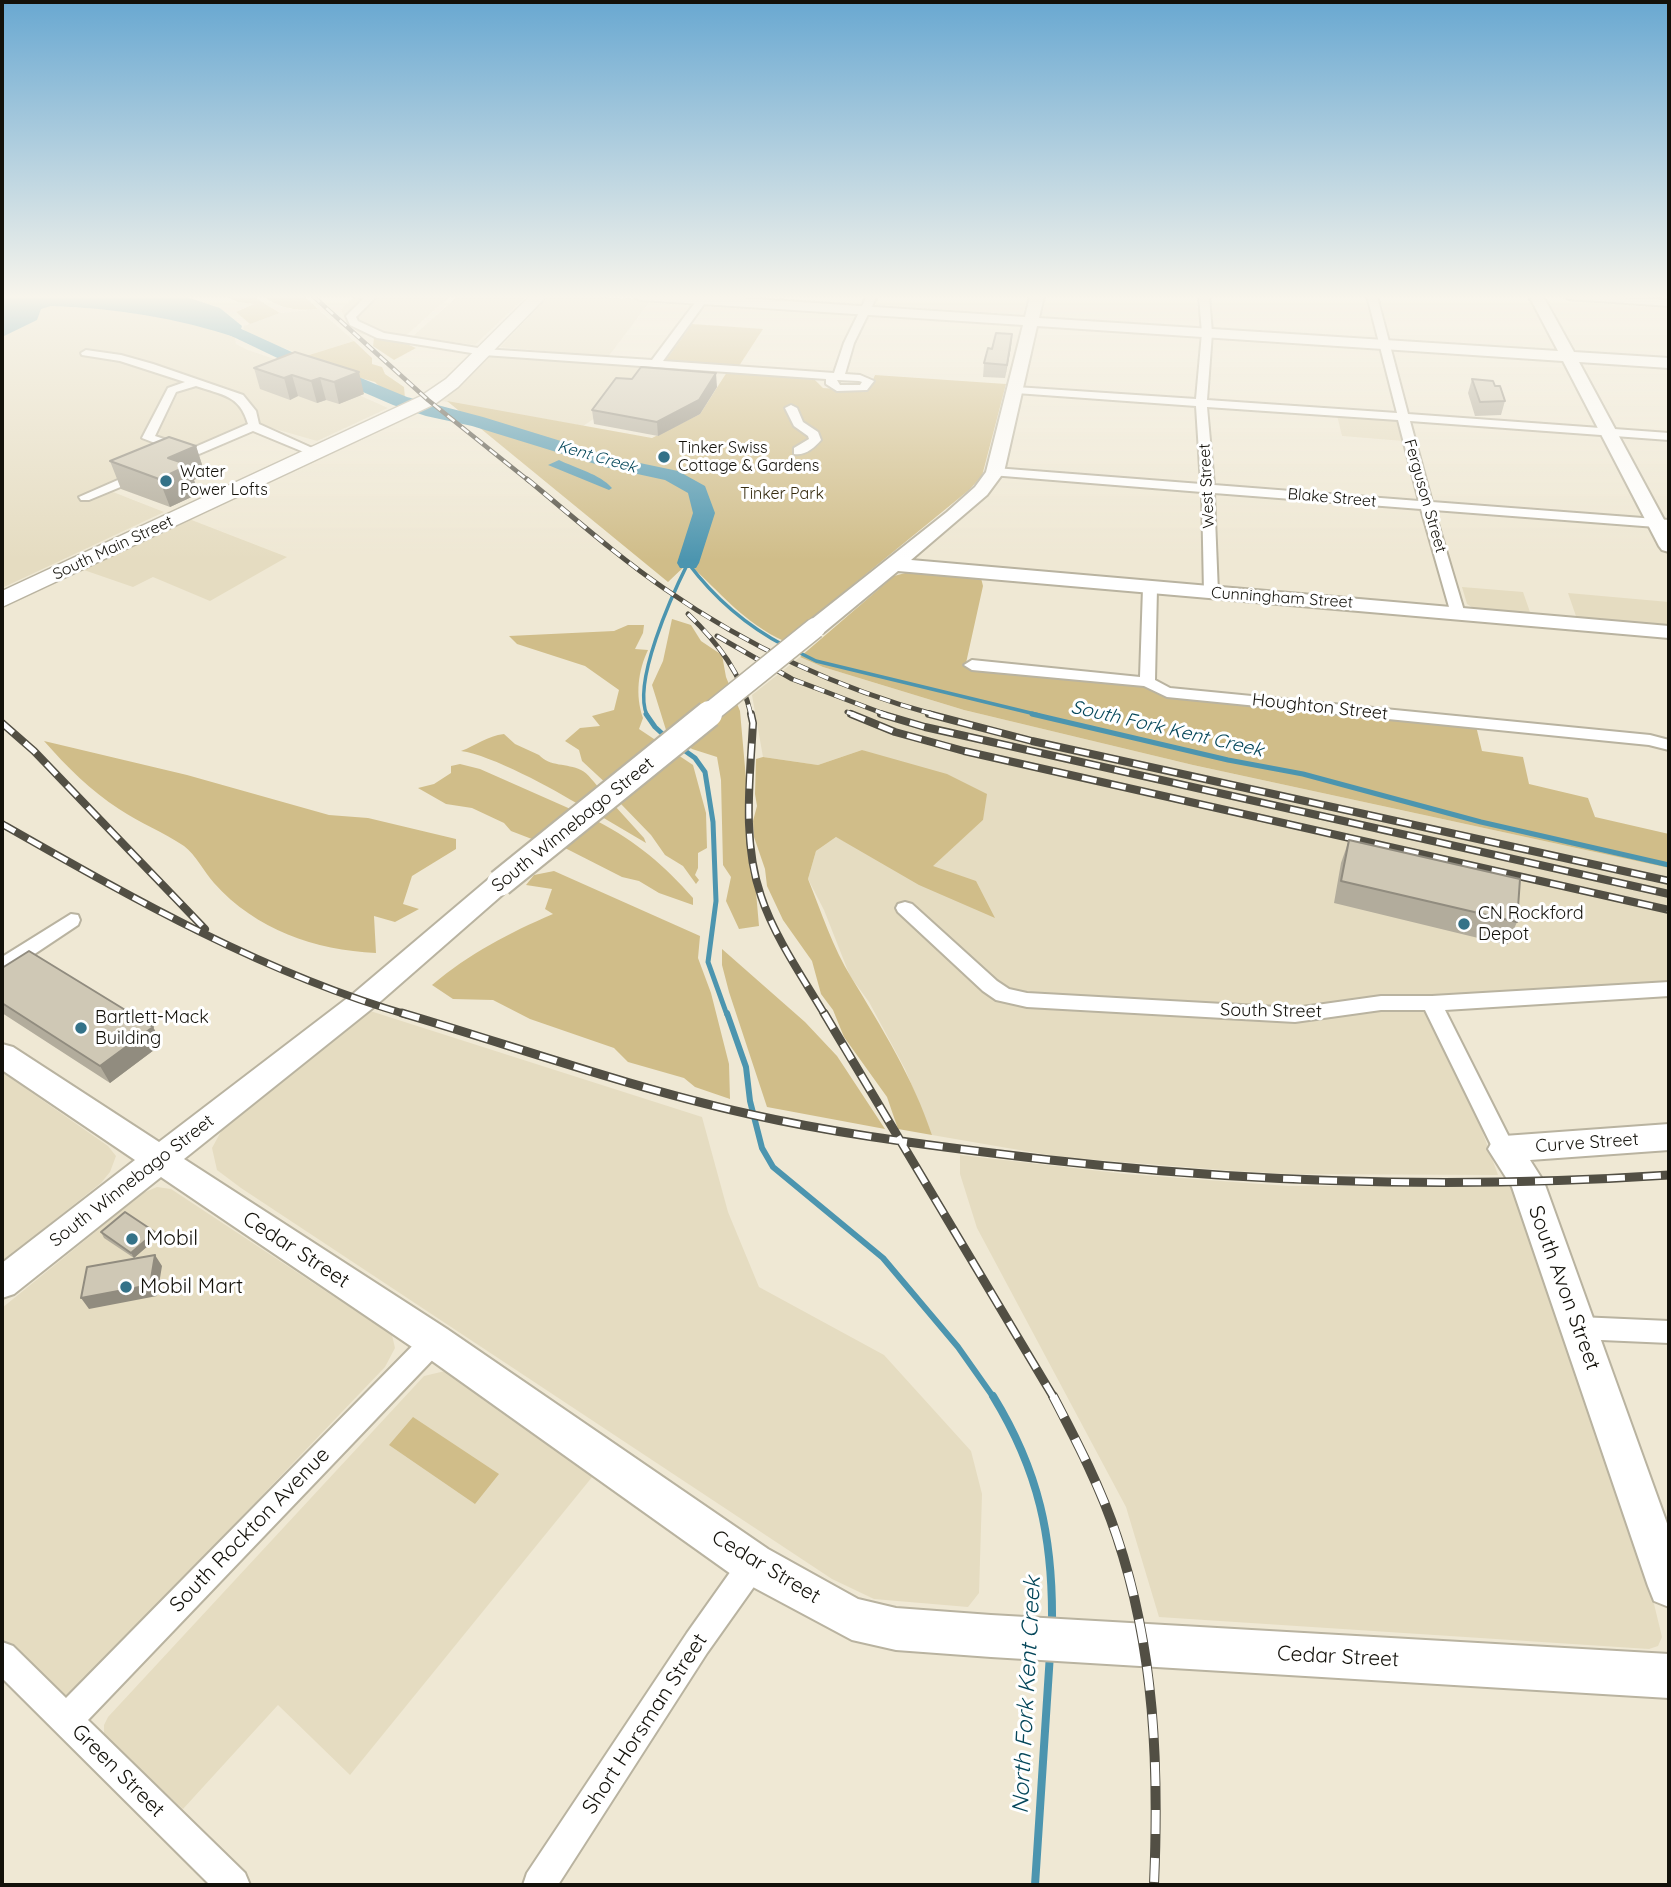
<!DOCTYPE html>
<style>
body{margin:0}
#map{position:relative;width:1671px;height:1887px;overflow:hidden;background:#efe8d4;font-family:Quicksand,sans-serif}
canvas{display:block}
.frame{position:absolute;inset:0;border:4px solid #13110a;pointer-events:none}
</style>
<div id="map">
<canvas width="1671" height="1887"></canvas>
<div class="frame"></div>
</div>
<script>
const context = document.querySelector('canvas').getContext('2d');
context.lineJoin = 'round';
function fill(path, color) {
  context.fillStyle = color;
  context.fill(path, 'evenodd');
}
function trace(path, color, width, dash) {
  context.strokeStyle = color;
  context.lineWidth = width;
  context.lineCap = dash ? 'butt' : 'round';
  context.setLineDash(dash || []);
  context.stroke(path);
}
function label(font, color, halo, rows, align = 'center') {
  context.font = font + ' Quicksand,sans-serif';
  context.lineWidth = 6;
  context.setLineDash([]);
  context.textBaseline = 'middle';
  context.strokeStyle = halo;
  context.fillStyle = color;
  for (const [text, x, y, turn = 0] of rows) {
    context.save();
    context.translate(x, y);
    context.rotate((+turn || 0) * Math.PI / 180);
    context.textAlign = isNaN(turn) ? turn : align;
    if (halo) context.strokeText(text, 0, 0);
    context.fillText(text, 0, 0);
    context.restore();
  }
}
fill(new Path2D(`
 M 355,296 L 450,296 L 400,341 L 360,334 L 346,322 L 341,309 Z
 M 458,296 L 526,296 L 475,345 L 412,337 Z
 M 549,296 L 577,296 L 651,300 L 608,357 L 500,347 Z
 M 51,306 L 116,310 L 190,322 L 235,337 L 236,344 L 248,350 L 289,364 L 388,408 L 317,441 L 268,427 L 236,436 L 113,492 L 164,512 L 2,588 L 2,337 L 43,307 Z
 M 318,309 L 354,341 L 306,356 L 249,336 L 243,331 L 244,326 L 280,313 Z
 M 494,356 L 653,366 L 633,393 L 583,426 L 436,400 L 460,385 L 488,357 Z
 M 1337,415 L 1395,420 L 1399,423 L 1403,441 L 1342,436 Z
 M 189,519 L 287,557 L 210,601 L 153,577 L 133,587 L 81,569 Z
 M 1462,587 L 1523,592 L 1531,615 L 1475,609 L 1467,604 Z
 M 1568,593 L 1669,602 L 1669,628 L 1577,619 Z
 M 800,657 L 823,667 L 964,710 L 1193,765 L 1669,868 L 1669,981 L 1549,992 L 1418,996 L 1464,1081 L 1498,1175 L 1286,1174 L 1222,1170 L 1060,1157 L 932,1135 L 905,1069 L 869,1002 L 850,976 L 824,910 L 808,879 L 816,851 L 836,837 L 860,849 L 932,866 L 983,820 L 862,750 L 818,765 L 763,757 L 752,695 Z
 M 364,1009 L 702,1117 L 728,1212 L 759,1287 L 884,1355 L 971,1451 L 982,1494 L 979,1593 L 968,1607 L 874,1599 L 832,1579 L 241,1188 L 217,1170 L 212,1148 L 224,1126 Z
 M 2,1072 L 108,1146 L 116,1156 L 110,1172 L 101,1183 L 2,1262 Z
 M 960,1155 L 1126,1174 L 1288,1186 L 1512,1186 L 1538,1254 L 1648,1579 L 1662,1637 L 1658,1646 L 1649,1649 L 1159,1617 L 1126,1507 L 977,1228 L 960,1174 Z
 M 157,1187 L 171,1189 L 392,1335 L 395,1348 L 385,1367 L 72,1694 L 56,1699 L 2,1647 L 2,1308 L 143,1193 Z
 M 445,1371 L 597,1471 L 350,1775 L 278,1705 L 183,1809 L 104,1738 L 104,1725 L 108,1717 L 424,1376 Z`), '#e5dcc1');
fill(new Path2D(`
 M 227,296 L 252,296 L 280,313 L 250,324 L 236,312 L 254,304 L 238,302 Z
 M 264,296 L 304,296 L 318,309 C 298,311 279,309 264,296 Z
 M 692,324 L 763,329 L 739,366 L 666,360 Z
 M 374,338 L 400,341 L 416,348 L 394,360 L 373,346 Z
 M 354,341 L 372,358 L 372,364 L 382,367 L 385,374 L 404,387 L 405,398 L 381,388 L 375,382 L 338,372 L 306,356 Z
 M 727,372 L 813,378 L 823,388 L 868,391 L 875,375 L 1006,384 L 982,476 L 969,490 L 784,641 C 744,623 720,592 688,563 L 668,582 L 447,401 L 652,438 L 700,414 Z
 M 909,572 L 981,578 L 983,586 L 966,663 L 968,667 L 1142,686 L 1160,693 L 1476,726 L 1482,751 L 1523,757 L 1529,784 L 1588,798 L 1595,817 L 1669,834 L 1669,868 L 1193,765 L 964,710 L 823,667 L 800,657 L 894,576 Z
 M 672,619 L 691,625 L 701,641 L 722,655 L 726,677 L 740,711 L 759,926 L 739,929 L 726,901 L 731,877 L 723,865 L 721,780 L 717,757 L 692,749 L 666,730 L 652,685 L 663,661 Z
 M 628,625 L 644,625 L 643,633 L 635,649 L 648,650 C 638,671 635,695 643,718 L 639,729 L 693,765 L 706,813 L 707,848 L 698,853 L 698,868 L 695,875 L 699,880 L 696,884 L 683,866 L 665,855 L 651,835 L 620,803 L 624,800 L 582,761 L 579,750 L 565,741 L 580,728 L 600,726 L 592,716 L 614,710 L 619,690 L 585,666 L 517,644 L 509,636 L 614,631 Z
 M 504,734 L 515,744 L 539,755 C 550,767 567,763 581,770 C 588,773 595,784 601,790 L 581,806 C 554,789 491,755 461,751 C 477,745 487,736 504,734 Z
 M 44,741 L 187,775 L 329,815 L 368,818 L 456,839 L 456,849 L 412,876 L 403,904 L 419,909 L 395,922 L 374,916 L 376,953 C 315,950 256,930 214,883 C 204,872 196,855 184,846 C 163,832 140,823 119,809 C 91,791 66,766 44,741 Z
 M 862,750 L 947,774 L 987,794 L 983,820 L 933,866 L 976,881 L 995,918 L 919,885 L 836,837 L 816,851 L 808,879 C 821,911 833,948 851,977 C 882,1028 913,1078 932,1135 L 898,1129 L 887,1097 L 844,1037 L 833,1010 L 821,994 L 812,961 L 783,920 L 767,886 L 765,869 L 754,837 L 753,821 L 757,806 L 755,794 L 756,759 L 763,757 L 818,765 Z
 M 460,764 L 480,769 L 575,811 L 537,841 L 511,831 L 504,823 L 472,808 L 446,804 L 418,788 L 434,784 L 451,773 L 451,766 Z
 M 615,806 L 644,838 L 646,843 L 602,817 Z
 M 597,821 C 637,842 664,865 693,898 L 693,905 L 659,893 L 639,881 L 622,877 L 565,848 Z
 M 554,871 L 700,936 L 698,958 L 711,993 L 729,1064 L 730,1099 L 695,1087 L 684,1078 L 628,1062 L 614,1048 L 530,1019 L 493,1000 L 453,999 L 432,985 C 470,953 509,933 553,914 L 545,909 L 552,889 L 526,885 L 534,875 Z
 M 722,949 L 805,1022 L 837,1056 L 885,1129 L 767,1107 L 729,992 L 722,965 Z
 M 413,1417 L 499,1474 L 475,1504 L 389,1445 Z`), '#d0bd89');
fill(new Path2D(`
 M 2,296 L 183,296 L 220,308 L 242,326 L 238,338 C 177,318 115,308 51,306 L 41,309 L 37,320 L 2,337 Z
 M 559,460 C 575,468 600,474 612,488 L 609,490 L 548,465 Z`), '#4c95af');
trace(new Path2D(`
 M 794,650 L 816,661 L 1039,715
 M 647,715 C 632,683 672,595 688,563 C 715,599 745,625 785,646`), '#4c95af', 3.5);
trace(new Path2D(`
 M 646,714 L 655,727 L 667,738
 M 1032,714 L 1228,760 L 1303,774 L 1481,822 L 1669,865
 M 681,748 L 695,758 L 705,772 L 713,822 L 716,901 L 708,962 L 727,1015`), '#4c95af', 5);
trace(new Path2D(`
 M 727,1013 L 746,1067 L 750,1101 L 762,1148 L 773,1167 L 883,1258 L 958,1347 L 994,1398`), '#4c95af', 6);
trace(new Path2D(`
 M 993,1396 C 1039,1471 1053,1538 1052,1624
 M 1035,1885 L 1050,1654`), '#4c95af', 8);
fill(new Path2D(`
 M 202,311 L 329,369 L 361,378 L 407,397 L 483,417 L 616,458 L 678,471 L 705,486 L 715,513 L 699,563 L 696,568 L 680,568 L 677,563 L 693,513 L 688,493 L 665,480 L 605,467 L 472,426 L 426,416 L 393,405 L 349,386 L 317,377 L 196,319 L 194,316 Z`), '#4c95af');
const street = new Path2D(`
 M 366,296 L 377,296 L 356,317 L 358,321 L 384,333 L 484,349 L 652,360 L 700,296 L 710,296 L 663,361 L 834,373 L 844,343 L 867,296 L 877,296 L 854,343 L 845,374 L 860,375 L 874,381 L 867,390 L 837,391 L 826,384 L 826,379 L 484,355 L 377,338 L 350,325 L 346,316 ZM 837,380 L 859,381 L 862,382 L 860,385 L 840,385 Z
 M 1199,296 L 1209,296 L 1212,333 L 1207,400 L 1397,413 L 1367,296 L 1377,296 L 1408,414 L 1669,433 L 1669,440 L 1410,421 L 1432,502 L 1669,520 L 1669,528 L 1434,510 L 1465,614 L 1458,618 L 1451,614 L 1421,509 L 1214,493 L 1218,593 L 1211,597 L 1204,593 L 1202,492 L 991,475 L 991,469 L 995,468 L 1201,484 L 1196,406 L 1016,393 L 1010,390 L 1016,387 L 1196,399 L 1202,333 ZM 1207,407 L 1398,420 L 1419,501 L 1214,485 Z
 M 1564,296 L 1669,300 L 1669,306 L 1569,299 Z
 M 86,350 L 121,355 L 153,364 L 243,395 L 256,411 L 259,424 L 321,452 L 311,455 L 253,431 L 178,463 L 170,463 L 170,457 L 181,453 L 142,438 L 168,388 L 185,382 L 120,361 L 82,355 L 81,353 ZM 196,386 C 222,395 240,395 248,424 L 186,451 L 185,446 L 155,436 L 176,392 Z
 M 791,405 L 797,408 L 803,422 L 818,432 L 821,440 C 814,448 805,456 794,454 L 794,448 L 809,439 L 808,436 L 794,426 L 785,408 Z
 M 143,469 L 149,473 L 147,476 L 89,500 L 81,500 L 79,497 Z
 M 1150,584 L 1157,588 L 1155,680 L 1170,688 L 1650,735 L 1669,740 L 1669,750 L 1649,745 L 1167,697 L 1144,686 L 972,670 L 964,665 L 972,660 L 1140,677 L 1143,588 Z
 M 905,902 L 912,904 L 997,981 L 1009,989 L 1027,993 L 1295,1008 L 1381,996 L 1432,996 L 1669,982 L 1669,996 L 1445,1010 L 1515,1149 L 1512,1155 L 1504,1158 L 1496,1155 L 1425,1010 L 1381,1010 L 1295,1022 L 1027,1007 L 996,1000 L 983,991 L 898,912 L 896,908 L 898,904 Z
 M 71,914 L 78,915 L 80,920 L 78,925 L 9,971 L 2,973 L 2,957 Z
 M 1579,1317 L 1669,1321 L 1669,1343 L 1579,1339 L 1570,1336 L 1567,1328 L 1570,1320 Z
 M 434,1330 L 443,1333 L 447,1341 L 443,1349 L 88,1720 L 245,1873 L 250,1885 L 210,1885 L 2,1678 L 2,1642 L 13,1646 L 66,1698 L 425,1333 Z
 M 753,1550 L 763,1554 L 767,1564 L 763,1574 L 707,1653 L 558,1885 L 523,1885 L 527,1873 L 687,1633 L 743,1554 Z`);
const secondary = new Path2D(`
 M 633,296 L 710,296 L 1025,317 L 1030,296 L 1044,296 L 1039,318 L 1558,351 L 1529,296 L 1543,296 L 1574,352 L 1669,358 L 1669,368 L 1579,362 L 1669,529 L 1669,552 L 1662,550 L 1659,546 L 1563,361 L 1037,326 L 1004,472 L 987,495 L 911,560 L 1669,626 L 1669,638 L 898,571 L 823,633 L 807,633 L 804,628 L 807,623 L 947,512 L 975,487 L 986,472 L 1023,325 L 640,300 Z
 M 500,874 L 509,877 L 513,883 L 509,889 L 374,1007 L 184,1159 L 447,1329 L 768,1549 L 858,1599 L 896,1608 L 991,1615 L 1669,1654 L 1669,1698 L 991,1657 L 896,1650 L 852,1640 L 738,1579 L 421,1353 L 161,1177 L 14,1294 L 2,1298 L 2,1263 L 135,1160 L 2,1070 L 2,1044 L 13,1047 L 159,1142 L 354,993 L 491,877 Z
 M 1669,1124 L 1669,1150 L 1530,1160 L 1544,1182 L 1669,1529 L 1669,1607 L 1654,1601 L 1648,1586 L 1512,1187 L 1488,1149 L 1493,1140 L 1504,1136 Z`);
const primary = new Path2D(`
 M 530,296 L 547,296 L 458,387 L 435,404 L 2,607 L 2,591 L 421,396 L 446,379 Z`);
trace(street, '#b9b3a0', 4);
trace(secondary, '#b9b3a0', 4);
trace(primary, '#b9b3a0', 3);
fill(street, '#fff');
fill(secondary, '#fff');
fill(primary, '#fff');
const railFar4 = new Path2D(`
 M 313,296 L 428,400 L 529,481`);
const railFar3 = new Path2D(`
 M 527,479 C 572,516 617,556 665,589 C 747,646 839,689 936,715
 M 688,614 C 718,643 742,674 751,715
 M 717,636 L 792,679 L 887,715
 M 847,712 L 855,715`);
const railFar2 = new Path2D(`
 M 751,714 L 753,723 C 750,779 742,841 761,896 C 774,936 803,978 825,1015
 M 851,714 L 895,732 L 964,751 L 1669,910
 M 881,714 L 925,727 L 1669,894
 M 929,714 L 1032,741 L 1669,881
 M 2,723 L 34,751 L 205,929
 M 2,824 C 132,898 263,973 408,1015`);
const railFar1 = new Path2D(`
 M 402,1013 C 517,1047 632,1088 749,1114 C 829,1132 911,1143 992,1153 C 1217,1182 1442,1190 1669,1175
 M 824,1013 L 1054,1398`);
const rail = new Path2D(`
 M 1053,1396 C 1077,1442 1101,1488 1117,1537 C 1155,1650 1159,1767 1154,1885`);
trace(railFar4, '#524f44', 4.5);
trace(railFar3, '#524f44', 5);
trace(railFar2, '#524f44', 8);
trace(railFar1, '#524f44', 9);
trace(rail, '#524f44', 10);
trace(railFar4, '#fff', 2.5, [9]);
trace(railFar3, '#fff', 3.5, [11]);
trace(railFar2, '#fff', 5, [15]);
trace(railFar1, '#fff', 6, [18]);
trace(rail, '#fff', 8, [24]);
const secondaryBridgeFar1 = new Path2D(`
 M 707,715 L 815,628`);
const secondaryBridge = new Path2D(`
 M 500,883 L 709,714`);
trace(secondaryBridgeFar1, '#b9b3a0', 23, []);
trace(secondaryBridge, '#b9b3a0', 30, []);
trace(secondaryBridgeFar1, '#fff', 20);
trace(secondaryBridge, '#fff', 26);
fill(new Path2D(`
 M 1012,334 L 1011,347 L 1005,378 L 983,377 L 984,363 L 992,349 Z
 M 295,352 L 364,394 L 339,404 L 326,400 L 317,403 L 298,396 L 290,400 L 260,389 L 254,368 Z
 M 1472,379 L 1495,386 L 1505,401 L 1501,415 L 1475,416 L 1468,393 Z
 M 717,387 L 700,414 L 658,436 L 594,424 L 592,410 Z
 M 196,446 L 205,474 L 194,480 L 198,494 L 170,507 L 121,489 L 110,461 Z
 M 1349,840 L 1517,922 L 1507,945 L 1334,903 L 1341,863 Z
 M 2,968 L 153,1027 L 162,1044 L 110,1083 L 2,1013 Z
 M 101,1232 L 155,1232 L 158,1237 L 134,1258 L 104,1238 Z`), '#b2ac9c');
fill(new Path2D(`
 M 1012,334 L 1011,347 L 1005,378 L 1007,365 Z
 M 359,372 L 364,394 L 339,404 L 334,382 Z
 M 716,373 L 717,387 L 700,414 L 658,436 L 657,422 Z
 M 292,375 L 298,396 L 290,400 L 284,378 Z
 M 320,378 L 326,400 L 317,403 L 311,381 Z
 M 196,446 L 205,474 L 194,480 L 198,494 L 170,507 L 159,479 L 168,458 Z
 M 153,1027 L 162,1044 L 110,1083 L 100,1066 Z
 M 155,1232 L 158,1237 L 134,1258 L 131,1253 Z
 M 155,1255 L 162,1266 L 157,1296 L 89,1309 L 81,1298 Z`), '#918c7f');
const building = new Path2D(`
 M 996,333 L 1012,334 L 1007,365 L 984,363 L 988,348 L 992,349 Z
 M 295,352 L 359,372 L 334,382 L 320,378 L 311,381 L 292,375 L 284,378 L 254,368 Z
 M 641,367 L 716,373 L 699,400 L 657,422 L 592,410 L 616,378 L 632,379 Z
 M 1472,379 L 1493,381 L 1495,386 L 1500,386 L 1505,401 L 1480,402 Z
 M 169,437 L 196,446 L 168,458 L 189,465 L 159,479 L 110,461 Z
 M 1349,840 L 1520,879 L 1517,922 L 1341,881 Z
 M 29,951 L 153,1027 L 100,1066 L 2,1003 L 2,968 Z
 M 125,1212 L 155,1232 L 131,1253 L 101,1232 Z
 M 155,1255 L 150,1285 L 81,1298 L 87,1267 Z`);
fill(building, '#cfc8b5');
trace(building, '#918c7f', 2);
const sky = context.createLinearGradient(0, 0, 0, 560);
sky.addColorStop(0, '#69a8d1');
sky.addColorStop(0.53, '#f8f5ec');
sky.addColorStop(1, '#f8f5ec00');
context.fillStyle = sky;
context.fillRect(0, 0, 1671, 560);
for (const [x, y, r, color] of [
 [664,457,7,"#347288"],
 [166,481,7,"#347288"],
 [1464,924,7,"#347288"],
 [81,1028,7,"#347288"],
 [132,1239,7,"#347288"],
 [126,1287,7,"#347288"]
]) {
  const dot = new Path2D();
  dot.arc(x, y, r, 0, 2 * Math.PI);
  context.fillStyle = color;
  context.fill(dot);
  trace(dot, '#fff', 2.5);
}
label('16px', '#13110a', '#fff', [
 ["Tinker Swiss",678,448],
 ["Cottage & Gardens",678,466],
 ["Water",180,472],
 ["Power Lofts",180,490]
], 'left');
label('italic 16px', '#05475a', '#fff', [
 ["Kent Creek",597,457,16]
]);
label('16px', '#13110a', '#fff', [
 ["West Street",1207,486,-93],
 ["Ferguson Street",1425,496,74],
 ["Blake Street",1332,498,5],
 ["South Main Street",113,548,-25],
 ["Cunningham Street",1282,598,4]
]);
label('16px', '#372d11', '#fff', [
 ["Tinker Park",782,494]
]);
label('18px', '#13110a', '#fff', [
 ["Houghton Street",1320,707,6],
 ["South Winnebago Street",573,825,-39],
 ["South Street",1271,1011,1],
 ["Curve Street",1587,1143,-4],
 ["South Winnebago Street",132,1181,-38]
]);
label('18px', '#13110a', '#fff', [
 ["CN Rockford",1478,914],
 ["Depot",1478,935],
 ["Bartlett-Mack",95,1018],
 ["Building",95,1039]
], 'left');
label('italic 19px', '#05475a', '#fff', [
 ["South Fork Kent Creek",1167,729,13]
]);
label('21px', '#13110a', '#fff', [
 ["Mobil",146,1239],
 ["Mobil Mart",140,1287]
], 'left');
label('21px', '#13110a', '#fff', [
 ["Cedar Street",296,1250,33],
 ["South Avon Street",1564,1288,70],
 ["South Rockton Avenue",250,1530,-46],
 ["Cedar Street",766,1567,31],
 ["Cedar Street",1338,1657,3],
 ["Short Horsman Street",645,1724,-57],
 ["Green Street",118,1771,45]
]);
label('italic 23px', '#05475a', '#fff', [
 ["North Fork Kent Creek",1027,1695,-87]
]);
</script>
